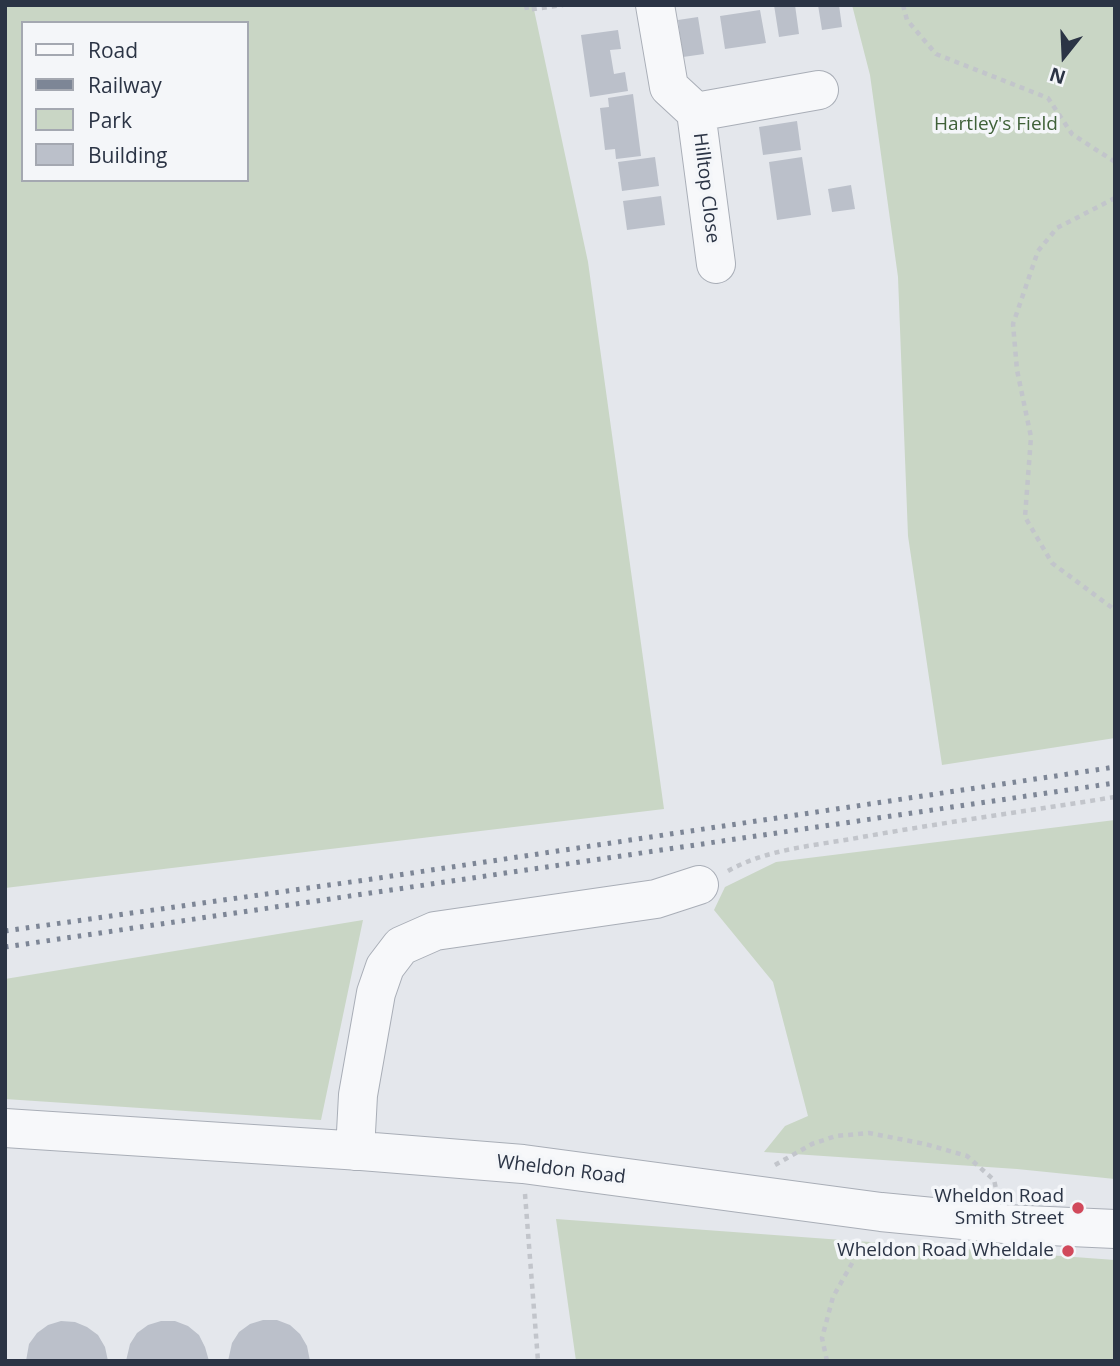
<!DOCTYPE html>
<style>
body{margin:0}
#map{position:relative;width:1120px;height:1366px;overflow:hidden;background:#e4e7ec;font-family:"Open Sans",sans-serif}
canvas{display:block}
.frame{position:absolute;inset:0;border:7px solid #2b3445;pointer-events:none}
.legend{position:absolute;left:21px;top:21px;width:228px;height:161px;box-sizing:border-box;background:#f4f6f9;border:2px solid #a4a8b1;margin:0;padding:9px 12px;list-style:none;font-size:21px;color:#2b3445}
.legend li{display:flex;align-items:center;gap:14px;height:35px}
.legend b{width:35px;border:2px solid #a4a8b1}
.north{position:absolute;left:1029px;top:21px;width:70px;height:70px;-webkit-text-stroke:5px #f4f6f9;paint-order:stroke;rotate:198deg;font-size:19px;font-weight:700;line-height:28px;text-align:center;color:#2b3445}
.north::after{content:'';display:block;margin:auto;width:24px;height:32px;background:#2b3445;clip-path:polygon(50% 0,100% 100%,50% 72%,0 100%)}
</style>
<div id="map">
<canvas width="1120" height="1366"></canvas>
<div class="frame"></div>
<ul class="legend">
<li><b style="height:9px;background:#f7f8fa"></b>Road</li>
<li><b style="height:9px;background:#7d8696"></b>Railway</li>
<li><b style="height:19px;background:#c9d6c5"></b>Park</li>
<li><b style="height:19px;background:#bbc0ca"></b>Building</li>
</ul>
<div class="north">N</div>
</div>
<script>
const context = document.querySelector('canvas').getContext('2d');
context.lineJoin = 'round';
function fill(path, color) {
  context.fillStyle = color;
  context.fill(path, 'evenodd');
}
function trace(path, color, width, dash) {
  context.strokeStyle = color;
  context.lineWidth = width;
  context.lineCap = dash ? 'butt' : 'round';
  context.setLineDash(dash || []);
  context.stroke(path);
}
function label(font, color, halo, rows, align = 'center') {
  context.font = font + ' "Open Sans",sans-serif';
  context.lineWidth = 7;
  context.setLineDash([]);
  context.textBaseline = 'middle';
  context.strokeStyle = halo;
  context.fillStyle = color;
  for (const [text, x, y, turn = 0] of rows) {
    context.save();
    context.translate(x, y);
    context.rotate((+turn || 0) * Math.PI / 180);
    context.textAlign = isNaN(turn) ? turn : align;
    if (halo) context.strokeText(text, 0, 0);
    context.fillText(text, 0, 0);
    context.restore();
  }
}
fill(new Path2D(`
 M 5,5 L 533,5 L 588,262 L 664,809 L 5,888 ZM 23,23 L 247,23 L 247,180 L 23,180 Z
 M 852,5 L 1115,5 L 1115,738 L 942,765 L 908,536 L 898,277 L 870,75 Z
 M 1115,820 L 1115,1179 L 1017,1169 L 764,1152 L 785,1126 L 808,1116 L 773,982 L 714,910 L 725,887 L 776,862 Z
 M 363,920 L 321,1120 L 5,1099 L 5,979 Z
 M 556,1219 L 1115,1260 L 1115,1361 L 576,1361 Z`), '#c9d6c5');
fill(new Path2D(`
 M 774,5 L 795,5 L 799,34 L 779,37 Z
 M 818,5 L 839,5 L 842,27 L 822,30 Z
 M 760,10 L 766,43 L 725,49 L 720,16 Z
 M 698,17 L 704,54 L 683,57 L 678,20 Z
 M 618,30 L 621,49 L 610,50 L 614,74 L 625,72 L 628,91 L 590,97 L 581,35 Z
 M 633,94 L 641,156 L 616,159 L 615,149 L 605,150 L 600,108 L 609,107 L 608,98 Z
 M 797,121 L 801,150 L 763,155 L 759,127 Z
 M 655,157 L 659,186 L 622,191 L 618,162 Z
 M 802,157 L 811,215 L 777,220 L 769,162 Z
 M 851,185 L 855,209 L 832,212 L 828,189 Z
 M 661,196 L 665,225 L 627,230 L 623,201 Z
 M 263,1320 L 277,1320 L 290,1325 L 300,1334 L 307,1346 L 310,1361 L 228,1361 L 232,1343 L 239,1332 L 250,1324 Z
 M 61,1321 L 75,1322 L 87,1327 L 98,1335 L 105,1347 L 108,1361 L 26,1361 L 29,1344 L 37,1333 L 48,1325 Z
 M 161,1321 L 175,1321 L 188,1326 L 199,1335 L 205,1347 L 209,1361 L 126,1361 L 130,1344 L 137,1333 L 148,1325 Z`), '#bbc0ca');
const minor = new Path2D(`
 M 655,5 L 669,87 L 696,112 L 819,90
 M 696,112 L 716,264
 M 5,1128 L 361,1151 L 523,1164 L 881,1212 L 1005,1224 L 1115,1229
 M 355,1151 L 358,1095 L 376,993 L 385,967 L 401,946 L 435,931 L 656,899 L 699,885`);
trace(minor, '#a9aeb7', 40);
trace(new Path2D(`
 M 526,5 L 527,10 L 563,5
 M 903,5 L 907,20 L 936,54 L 1048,98 L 1072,134 L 1115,162
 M 1115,198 L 1057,228 L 1038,251 L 1013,324 L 1017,370 L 1031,437 L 1025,517 L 1052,563 L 1115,610
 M 728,871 C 765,850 810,846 851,839 C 939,823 1027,811 1115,797
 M 775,1165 L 812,1144 L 836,1136 L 869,1133 L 925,1144 L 967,1156 L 994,1180 L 997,1193
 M 525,1194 L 538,1361
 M 827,1361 L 822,1338 L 833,1297 L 864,1242`), '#c2c5cb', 4.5, [5, 5]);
trace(minor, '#f7f8fa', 38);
trace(new Path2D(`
 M 5,931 L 372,879 L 1115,767
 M 5,947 L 1115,783`), '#7d8696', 5, [3.5, 7]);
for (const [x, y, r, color] of [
 [1078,1208,7,"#d1495b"],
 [1068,1251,7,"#d1495b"]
]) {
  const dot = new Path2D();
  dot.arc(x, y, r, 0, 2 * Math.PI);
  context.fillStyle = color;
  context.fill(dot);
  trace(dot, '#f4f6f9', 2.5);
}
label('19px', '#3f6138', '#f4f6f9', [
 ["Hartley's Field",996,125]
]);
label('19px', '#2b3445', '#f4f6f9', [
 ["Hilltop Close",706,188,83],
 ["Wheldon Road",561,1170,7]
]);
label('19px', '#2b3445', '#f4f6f9', [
 ["Wheldon Road",1064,1197],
 ["Smith Street",1064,1219],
 ["Wheldon Road Wheldale",1054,1251]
], 'right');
</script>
